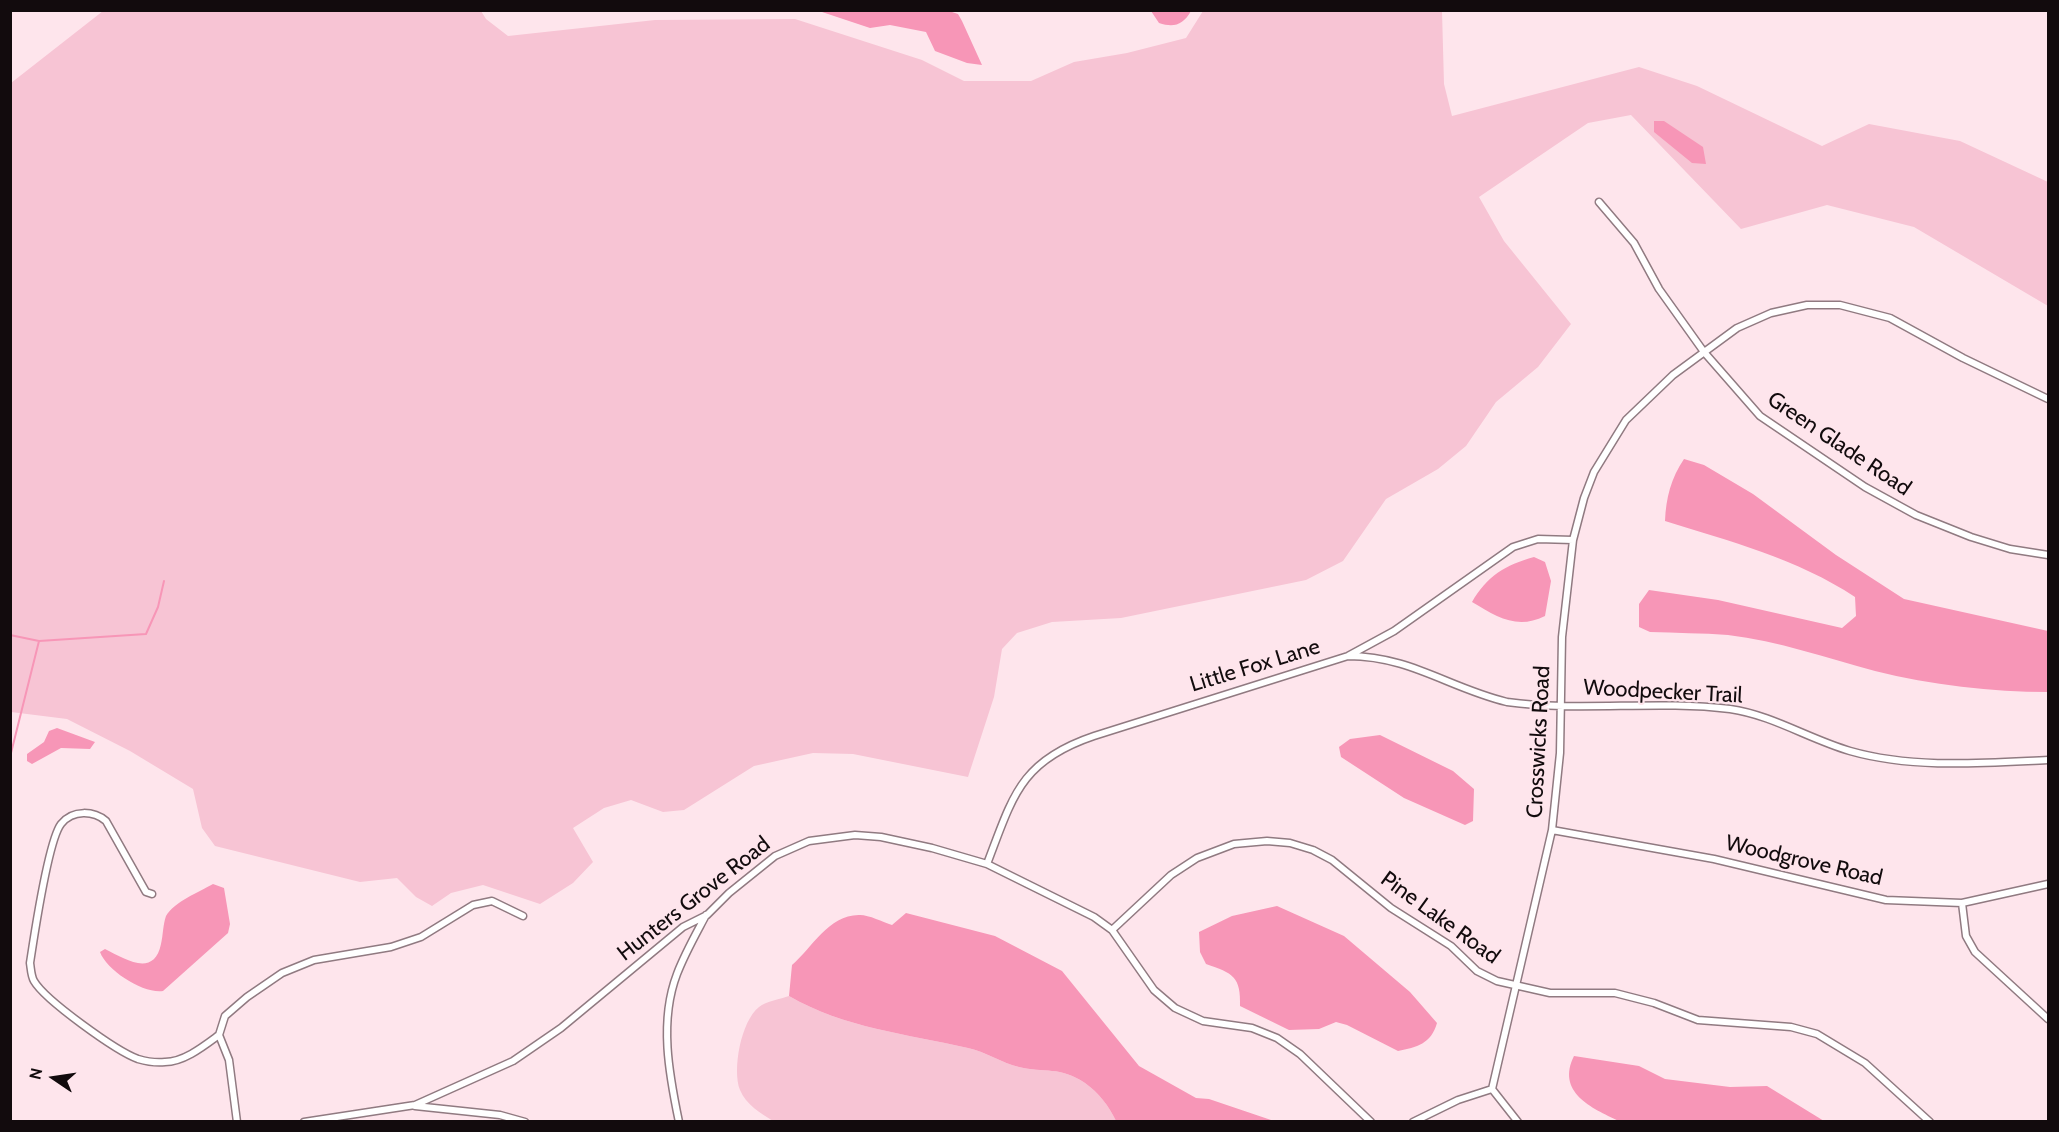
<!DOCTYPE html>
<style>
body{margin:0}
#map{position:relative;width:2059px;height:1132px;overflow:hidden;background:#fee5ec;font-family:Cabin,sans-serif}
canvas{display:block}
.frame{position:absolute;inset:0;border:12px solid #120b0d;pointer-events:none}
.north{position:absolute;left:24px;top:1048px;width:60px;height:60px;-webkit-text-stroke:4px #fee5ec;paint-order:stroke;rotate:283deg;font-size:16px;font-weight:700;line-height:24px;text-align:center;color:#120b0d}
.north::after{content:'';display:block;margin:auto;width:21px;height:27px;background:#120b0d;clip-path:polygon(50% 0,100% 100%,50% 72%,0 100%)}
</style>
<div id="map">
<canvas width="2059" height="1132"></canvas>
<div class="frame"></div>
<div class="north">N</div>
</div>
<script>
const context = document.querySelector('canvas').getContext('2d');
context.lineJoin = 'round';
function fill(path, color) {
  context.fillStyle = color;
  context.fill(path, 'evenodd');
}
function trace(path, color, width, dash) {
  context.strokeStyle = color;
  context.lineWidth = width;
  context.lineCap = dash ? 'butt' : 'round';
  context.setLineDash(dash || []);
  context.stroke(path);
}
function label(font, color, halo, rows, align = 'center') {
  context.font = font + ' Cabin,sans-serif';
  context.lineWidth = 4.5;
  context.setLineDash([]);
  context.textBaseline = 'middle';
  context.strokeStyle = halo;
  context.fillStyle = color;
  for (const [text, x, y, turn = 0] of rows) {
    context.save();
    context.translate(x, y);
    context.rotate((+turn || 0) * Math.PI / 180);
    context.textAlign = isNaN(turn) ? turn : align;
    if (halo) context.strokeText(text, 0, 0);
    context.fillText(text, 0, 0);
    context.restore();
  }
}
fill(new Path2D(`
 M 103,11 L 481,11 L 486,19 L 508,36 L 655,20 L 795,19 L 922,60 L 964,81 L 1031,81 L 1074,62 L 1127,53 L 1186,38 L 1203,11 L 1442,11 L 1444,84 L 1452,116 L 1639,67 L 1697,86 L 1822,146 L 1869,124 L 1960,141 L 2048,182 L 2048,306 L 1914,227 L 1827,205 L 1741,229 L 1631,115 L 1588,123 L 1479,197 L 1504,241 L 1571,324 L 1538,367 L 1496,402 L 1466,446 L 1438,469 L 1386,499 L 1343,561 L 1306,580 L 1121,618 L 1052,622 L 1017,633 L 1002,649 L 994,697 L 968,777 L 853,754 L 813,753 L 754,766 L 684,810 L 663,812 L 631,800 L 604,808 L 573,828 L 593,862 L 573,883 L 540,904 L 483,885 L 451,893 L 432,906 L 416,897 L 397,878 L 360,882 L 215,846 L 202,828 L 193,789 L 130,751 L 67,719 L 11,712 L 11,83 Z
 M 789,996 C 844,1028 907,1034 968,1048 C 986,1052 1002,1063 1019,1067 C 1044,1073 1060,1066 1085,1083 C 1099,1093 1109,1106 1116,1121 L 773,1121 C 761,1113 746,1105 740,1090 C 732,1070 741,1021 759,1007 C 766,1001 781,999 789,996 Z`), '#f7c4d4');
fill(new Path2D(`
 M 819,11 L 949,11 L 958,14 L 962,21 L 982,65 L 967,63 L 935,51 L 926,32 L 890,25 L 870,28 Z
 M 1151,11 L 1151,10 L 1191,11 C 1183,25 1174,28 1159,23 Z
 M 1654,121 L 1664,121 L 1703,147 L 1706,164 L 1692,163 L 1654,132 Z
 M 1684,459 L 1704,465 L 1753,494 L 1836,555 L 1904,599 L 2048,631 L 2048,692 C 1992,692 1931,685 1875,671 C 1827,658 1778,641 1728,635 C 1702,633 1676,633 1650,632 L 1639,627 L 1639,604 L 1649,590 L 1718,600 L 1842,628 L 1856,616 L 1855,597 C 1798,559 1729,541 1665,521 C 1666,498 1671,478 1684,459 Z
 M 1534,557 L 1545,562 L 1551,581 L 1545,616 C 1517,630 1497,617 1472,602 C 1487,576 1505,565 1534,557 Z
 M 57,728 L 95,742 L 90,749 L 61,748 L 32,764 L 27,761 L 27,754 L 44,742 L 49,731 Z
 M 1380,735 L 1453,771 L 1474,789 L 1473,821 L 1465,825 L 1404,798 L 1341,757 L 1339,747 L 1350,739 Z
 M 213,884 L 224,888 L 230,924 L 228,933 L 163,991 C 144,994 107,971 100,952 L 105,949 C 125,959 154,978 161,944 C 163,936 163,924 166,916 C 174,902 199,892 213,884 Z
 M 1277,906 L 1344,936 L 1410,992 L 1437,1023 C 1431,1044 1417,1047 1398,1051 L 1347,1025 L 1336,1022 L 1319,1029 L 1289,1030 L 1240,1006 C 1241,977 1233,973 1206,964 L 1200,952 L 1199,932 L 1232,916 Z
 M 906,913 L 995,936 L 1062,971 L 1139,1066 L 1196,1098 L 1209,1099 L 1274,1121 L 1116,1121 C 1109,1106 1099,1093 1085,1083 C 1060,1066 1044,1073 1019,1067 C 1002,1063 986,1052 968,1048 C 907,1034 844,1028 789,996 L 792,965 C 812,948 829,914 860,915 C 869,915 883,922 892,925 Z
 M 1574,1056 L 1639,1066 L 1665,1079 L 1730,1087 L 1767,1086 L 1824,1121 L 1619,1121 C 1591,1108 1556,1092 1574,1056 Z`), '#f796b7');
trace(new Path2D(`
 M 10,635 L 39,641 L 146,634 L 158,607 L 164,581
 M 10,757 L 39,641`), '#f796b7', 2);
const minor = new Path2D(`
 M 1599,202 L 1634,243 L 1659,289 L 1704,352 L 1760,416 L 1865,487 L 1916,515 L 1971,537 L 2010,549 L 2048,555
 M 1348,656 C 1410,656 1449,688 1507,702 C 1580,712 1656,700 1730,709 C 1772,715 1809,739 1850,751 C 1913,769 1983,763 2048,760
 M 1552,830 L 1714,859 L 1886,900 L 1962,903 L 2048,884
 M 987,864 C 1013,796 1020,761 1094,736 L 1348,656 L 1394,631 L 1513,547 L 1538,539 L 1573,540
 M 152,894 L 146,892 L 106,821 C 94,811 73,809 61,824 C 48,841 34,937 30,963 C 31,969 31,976 34,981 C 45,1000 116,1051 138,1059 C 145,1061 157,1063 165,1062 C 184,1062 204,1046 219,1035 L 229,1060 L 237,1122
 M 1962,903 L 1966,936 L 1975,952 L 2048,1019
 M 1112,930 L 1171,875 L 1197,858 L 1234,844 L 1267,841 L 1290,843 L 1313,850 L 1332,860 L 1391,908 L 1451,946 L 1477,971 L 1497,981 L 1550,993 L 1615,993 L 1654,1003 L 1698,1020 L 1791,1027 L 1817,1034 L 1865,1063 L 1930,1122
 M 219,1035 L 225,1016 L 247,997 L 282,973 L 314,960 L 391,947 L 421,937 L 473,905 L 492,901 L 523,916
 M 1492,1089 L 1518,1122
 M 415,1106 L 500,1115 L 525,1122
 M 304,1122 L 415,1105 L 513,1061 L 561,1028 L 683,927 L 707,915 L 729,893 L 775,856 L 809,841 L 855,835 L 881,837 L 932,848 L 987,864 L 1094,917 L 1112,930 L 1154,990 L 1175,1008 L 1203,1021 L 1252,1028 L 1277,1038 L 1300,1054 L 1371,1122
 M 679,1122 C 669,1074 659,1021 677,974 C 685,953 696,934 706,915
 M 1413,1122 L 1458,1100 L 1492,1089 L 1552,830 L 1560,753 L 1562,637 L 1573,540 L 1584,498 L 1594,472 L 1626,420 L 1673,375 L 1737,328 L 1771,313 L 1807,305 L 1840,305 L 1890,318 L 1963,358 L 2048,399`);
trace(minor, '#907a81', 9);
trace(minor, '#fff', 6);
label('22px', '#120b0d', '#fee5ec', [
 ["Green Glade Road",1839,444,34],
 ["Little Fox Lane",1255,666,-17],
 ["Woodpecker Trail",1663,692,3],
 ["Crosswicks Road",1539,742,-87],
 ["Woodgrove Road",1804,861,13],
 ["Hunters Grove Road",694,899,-38],
 ["Pine Lake Road",1440,918,36]
]);
</script>
